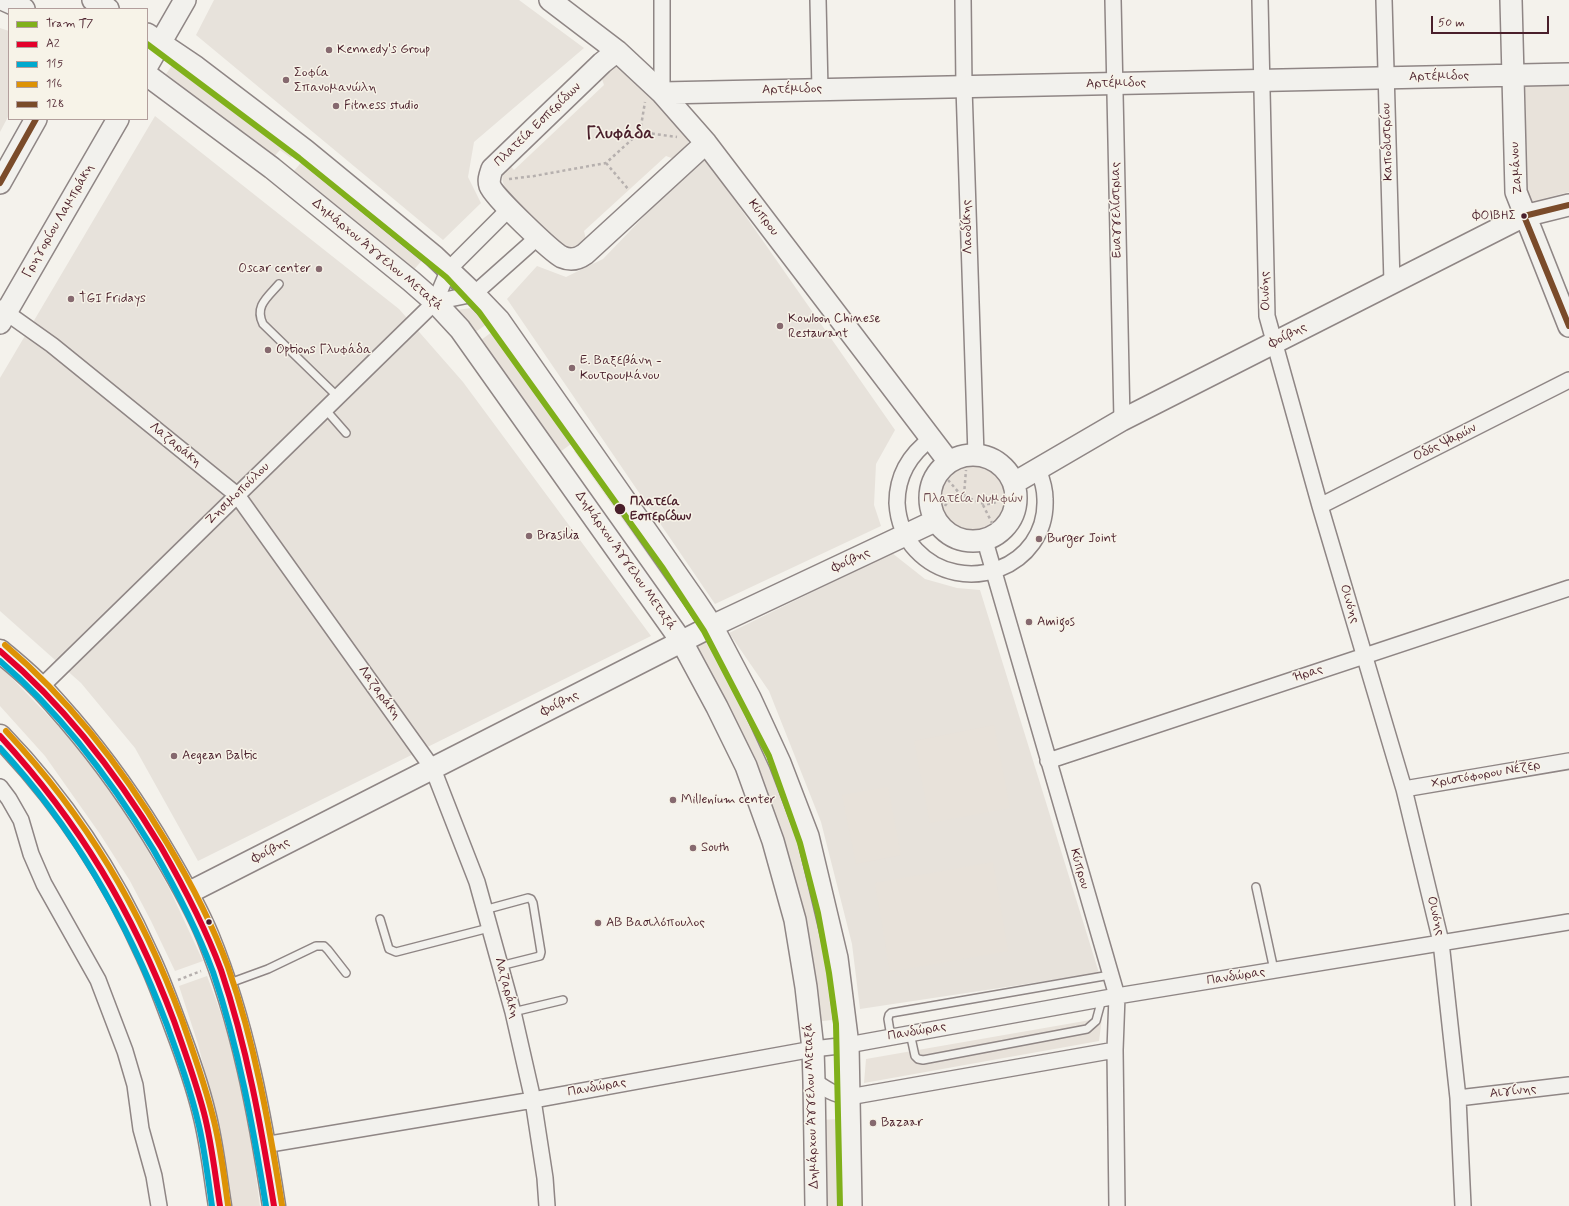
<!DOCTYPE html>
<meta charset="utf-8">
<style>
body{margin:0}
#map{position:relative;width:1569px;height:1206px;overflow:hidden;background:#f4f2ec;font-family:Mynerve,sans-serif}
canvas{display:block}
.legend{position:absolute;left:8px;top:8px;width:140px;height:112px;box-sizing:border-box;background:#f7f3e8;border:1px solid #b29e9c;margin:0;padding:5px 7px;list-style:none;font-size:12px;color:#4a1f2b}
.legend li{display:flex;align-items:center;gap:8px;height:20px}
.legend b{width:20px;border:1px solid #b29e9c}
.scale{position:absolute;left:1431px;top:16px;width:118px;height:18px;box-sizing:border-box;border:2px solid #4a1f2b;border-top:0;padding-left:5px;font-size:12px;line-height:14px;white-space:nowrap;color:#4a1f2b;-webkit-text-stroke:3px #f7f3e8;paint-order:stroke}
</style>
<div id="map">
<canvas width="1569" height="1206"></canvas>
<ul class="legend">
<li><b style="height:5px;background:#80b01b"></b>Tram Τ7</li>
<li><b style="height:5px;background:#e4002b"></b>Α2</li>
<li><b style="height:5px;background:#00a9ce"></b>115</li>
<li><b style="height:5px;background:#dd9206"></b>116</li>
<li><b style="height:5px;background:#7a4b2a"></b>128</li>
</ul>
<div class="scale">50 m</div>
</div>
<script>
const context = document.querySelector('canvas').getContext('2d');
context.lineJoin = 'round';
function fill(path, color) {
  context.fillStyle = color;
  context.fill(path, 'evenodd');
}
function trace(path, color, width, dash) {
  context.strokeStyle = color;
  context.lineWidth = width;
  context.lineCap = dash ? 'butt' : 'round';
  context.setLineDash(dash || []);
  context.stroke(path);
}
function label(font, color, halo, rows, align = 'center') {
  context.font = font + ' Mynerve,sans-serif';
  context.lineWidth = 3;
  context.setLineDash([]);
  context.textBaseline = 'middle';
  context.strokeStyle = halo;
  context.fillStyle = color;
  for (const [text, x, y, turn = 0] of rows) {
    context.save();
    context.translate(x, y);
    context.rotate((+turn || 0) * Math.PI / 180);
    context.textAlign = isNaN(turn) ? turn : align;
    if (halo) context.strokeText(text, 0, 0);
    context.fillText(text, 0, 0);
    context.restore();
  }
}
fill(new Path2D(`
 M 214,0 L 519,0 L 584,48 L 474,142 L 468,177 L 481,203 L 443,240 L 196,35 Z
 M 0,28 L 9,31 L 9,115 L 0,132 Z
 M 155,116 L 399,309 L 463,382 L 651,636 L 198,861 L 135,748 L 81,683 L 0,611 L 0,378 Z
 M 703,155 L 895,430 L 876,464 L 874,505 L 881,526 L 715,604 L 507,299 L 537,266 L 566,277 L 603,259 Z
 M 892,553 L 925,579 L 957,588 L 980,590 L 1099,973 L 860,1009 L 852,944 L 821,822 L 769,691 L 729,633 Z`), '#e7e2db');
fill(new Path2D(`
 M 175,61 L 296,151 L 291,158 L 280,150 L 271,160 L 162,80 Z
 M 619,64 L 625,66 L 689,135 C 689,146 684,151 677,160 L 666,156 L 584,231 L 587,244 C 582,247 576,250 569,249 C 559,248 516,199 506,189 C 500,179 502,172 508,163 L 514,170 L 604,85 L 600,73 L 612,65 Z
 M 1569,80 L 1569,192 L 1527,203 L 1525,81 Z
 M 304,159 L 425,257 L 410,274 L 278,166 L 282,161 L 294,171 Z
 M 478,307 L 490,322 L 471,335 L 450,311 Z
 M 496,329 L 575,441 L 556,455 L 477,343 Z
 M 579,447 L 686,599 L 681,602 L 574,451 Z
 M938 499a35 35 0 1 1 70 0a35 35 0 1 1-70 0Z
 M 711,637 L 736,684 L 803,842 L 839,1019 L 816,1022 L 807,951 L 691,647 Z
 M 0,666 L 70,738 L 100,776 L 131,821 L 169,888 L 203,961 L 175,971 L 151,921 L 130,881 L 100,834 L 45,756 L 0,706 Z
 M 994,725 L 1010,808 L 930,823 L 914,741 Z
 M 888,787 L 901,855 L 856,864 L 842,795 Z
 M 993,862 L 1008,951 L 890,972 L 875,883 Z
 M 207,976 C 219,1007 230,1038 237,1071 C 248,1116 254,1161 260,1206 L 231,1206 L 209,1088 L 198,1044 L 179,986 Z
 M 1102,1018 L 1099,1041 L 864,1083 L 866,1059 Z
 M 840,1119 L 843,1206 L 822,1206 L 819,1120 Z`), '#e8e2da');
const lane = new Path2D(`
 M 279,284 C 268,297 254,306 263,324 L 338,397
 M 325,409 L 346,433
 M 1256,887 L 1274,970
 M 484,910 L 528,898 L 531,899 L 533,903 L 541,952 L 540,956 L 500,966
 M 380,919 L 389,949 L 396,952 L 489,928
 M 227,984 L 268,969 L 316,946 L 324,946 L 328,950 L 346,973
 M 513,1012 L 563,1000
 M 910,1033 L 915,1056 L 918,1059 L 923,1060 L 1087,1029 L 1096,1021 L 1102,999
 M 891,1037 L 888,1019 L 889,1015 L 891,1013 L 1110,975`);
const street = new Path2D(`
 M 662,0 L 662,93
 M 818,0 L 820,90
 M 963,0 L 964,87 L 976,455
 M 1113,0 L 1122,420
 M 1260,0 L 1267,316 L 1320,506 L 1404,789 L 1441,942 L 1458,1098 L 1463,1206
 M 1384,0 L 1392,283
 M 435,302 L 474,294 L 538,237
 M 0,308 L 52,345 L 237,495 L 433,769 L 477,882 L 513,1012 L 533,1100 L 545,1178 L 547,1206
 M 932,438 C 910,454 897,475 897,503 C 898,520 904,537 916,550 C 962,599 1048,568 1045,499 C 1045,488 1042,479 1038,469
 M 1320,506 L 1569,380
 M 985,541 L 1117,996 L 1115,1050 L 1117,1206
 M 41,687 L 435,302 L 449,269 L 509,209
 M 1048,761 L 1569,588
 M 0,787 L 9,799 L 21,820 L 31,854 L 44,884 L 98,980 L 125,1051 L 135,1085 L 141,1129 L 154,1176 L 159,1206
 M 1404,789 L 1569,761
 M 814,1081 C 827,1090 833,1094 849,1097 L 1115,1050
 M 1458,1098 L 1569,1085
 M 264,1145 L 533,1100 L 813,1049 L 848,1045 L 1117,996 L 1569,922`);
const secondary = new Path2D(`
 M 4,0 L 24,9
 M 93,0 L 108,9
 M 550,0 L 617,51 L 662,93 L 706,143 L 949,462
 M 1511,0 L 1516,192 L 1569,326
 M 147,34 L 196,67 L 305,150 L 434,256 L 474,294 L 499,320 L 696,602 L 712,626 L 750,698 L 780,763 L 808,836 L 837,958 L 848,1045 L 851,1206
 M 617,51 L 602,63 L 492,169 C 490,175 488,180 490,186 C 494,197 552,252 562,257 C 571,261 578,259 585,254 L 706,143
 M 147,66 L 185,0
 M 147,75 L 272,168 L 411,281 L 435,302 L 460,329 L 682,642 L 717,707 L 746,766 L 773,841 L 795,920 L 806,987 L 813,1049 L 814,1081 L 816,1206
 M 662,93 L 1569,74
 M 0,183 L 36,119
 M 0,323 L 118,119
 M930 498a43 43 0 1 1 86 0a43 43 0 1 1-86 0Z
 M 1014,483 L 1122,420 L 1524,216 L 1569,205
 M 188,893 L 712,626 L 935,521`);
const highway = new Path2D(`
 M 0,651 C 14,663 28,674 40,687 C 50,697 59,708 68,718 C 104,760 136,805 164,853 C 180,880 196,908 208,937 C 243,1023 260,1115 274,1206
 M 0,736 C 62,800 112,876 148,957 C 159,980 167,1003 176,1027 C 187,1056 197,1084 204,1113 C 212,1144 215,1175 220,1206`);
trace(lane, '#8f8685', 10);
trace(street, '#8f8685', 18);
trace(secondary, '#8f8685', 24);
trace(highway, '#8f8685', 25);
trace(new Path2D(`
 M 640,132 L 677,137
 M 606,163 L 629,190
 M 509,179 L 534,176 L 606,163 L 640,132 L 645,102
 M 948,480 L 961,495
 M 964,495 L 966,470
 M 983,505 L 995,529
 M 945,506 C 962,476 979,521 1004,496
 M 178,980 L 201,971`), '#b6b0ae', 2.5, [3, 3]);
trace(lane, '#f2f1ed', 7);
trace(street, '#f2f1ed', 15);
trace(secondary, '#f2f1ed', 21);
trace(highway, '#f2f1ed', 22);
trace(new Path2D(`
 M 0,651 C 65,706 117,774 161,847 C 184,887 205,927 221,970 C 247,1047 261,1126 274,1206
 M 0,736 C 79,822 133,912 174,1021 C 185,1052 196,1082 204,1113 C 212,1144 215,1175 220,1206`), '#e4002b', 6);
trace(new Path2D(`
 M 0,661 C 62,714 111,780 153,849 C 176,889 197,929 213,972 C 239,1048 253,1127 266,1206
 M 0,748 C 75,829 128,922 167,1025 C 179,1058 191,1091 199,1126 C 205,1152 208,1179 212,1206`), '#00a9ce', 6);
trace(new Path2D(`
 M 5,645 C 71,701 123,769 167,843 C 191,883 212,923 228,967 C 255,1044 269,1124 282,1205
 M 6,731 C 87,818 141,909 182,1020 C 194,1054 206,1087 214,1121 C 221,1149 224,1177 228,1205`), '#dd9206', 6);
trace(new Path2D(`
 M 0,183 L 36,119
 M 1569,205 L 1524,216 L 1569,326`), '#7a4b2a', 6);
trace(new Path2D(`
 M 147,44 L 299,158 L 446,277 L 479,312 L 662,567 L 704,631 L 769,756 L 800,843 L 818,913 L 829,973 L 836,1024 L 840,1206`), '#80b01b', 6);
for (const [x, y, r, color] of [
 [329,50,4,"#86696f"],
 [286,80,4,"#86696f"],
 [336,106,4,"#86696f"],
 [1524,216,3.5,"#4a1f2b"],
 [319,269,4,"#86696f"],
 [71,299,4,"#86696f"],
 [780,326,4,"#86696f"],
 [268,350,4,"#86696f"],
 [572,368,4,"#86696f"],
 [620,509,6,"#4a1f2b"],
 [529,536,4,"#86696f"],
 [1039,539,4,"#86696f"],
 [1029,622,4,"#86696f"],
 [174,756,4,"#86696f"],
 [673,800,4,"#86696f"],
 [693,848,4,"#86696f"],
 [209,922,3.5,"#4a1f2b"],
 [598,923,4,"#86696f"],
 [873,1123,4,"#86696f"]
]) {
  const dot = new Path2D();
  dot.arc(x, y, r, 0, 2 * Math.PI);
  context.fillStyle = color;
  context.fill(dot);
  trace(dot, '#f7f3e8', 1.5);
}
label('12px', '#4a1f2b', '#f7f3e8', [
 ["ΦΟΙΒΗΣ",1516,216]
], 'right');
label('13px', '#4a1f2b', '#f7f3e8', [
 ["Kennedy's Group",337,50],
 ["Σοφία",294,73],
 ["Σπανομανώλη",294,88],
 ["Fitness studio",344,106],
 ["Oscar center",311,269,"right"],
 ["TGI Fridays",79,299],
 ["Kowloon Chinese",788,319],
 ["Restaurant",788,334],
 ["Options Γλυφάδα",276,350],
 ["Ε. Βαξεβάνη -",580,361],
 ["Κουτρουμάνου",580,376],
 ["Brasilia",537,536],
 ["Burger Joint",1047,539],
 ["Amigos",1037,622],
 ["Aegean Baltic",182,756],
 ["Millenium center",681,800],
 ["South",701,848],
 ["ΑΒ Βασιλόπουλος",606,923],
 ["Bazaar",881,1123]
], 'left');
label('13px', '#4a1f2b', '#f7f3e8', [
 ["Αρτέμιδος",1439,77,-1],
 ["Αρτέμιδος",1116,84,-1],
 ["Αρτέμιδος",792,90,-1],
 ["Πλατεία Εσπερίδων",538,125,-44],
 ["Καποδιστρίου",1388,142,-92],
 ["Ζαμάνου",1517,168,-94],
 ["Ευαγγελίστριας",1117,210,-91],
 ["Κύπρου",763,218,53],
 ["Γρηγορίου Λαμπράκη",59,221,-60],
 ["Λαοδίκης",968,227,-92],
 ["Δημάρχου Άγγελου Μεταξά",377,255,40],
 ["Οινόης",1266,291,-92],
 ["Φοίβης",1288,336,-27],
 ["Οδóς Ψαρών",1445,443,-27],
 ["Λαζαράκη",175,445,39],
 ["Ζησιμοπούλου",238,494,-44],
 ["Δημάρχου Άγγελου Μεταξά",625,561,55],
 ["Φοίβης",851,561,-25],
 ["Οινόης",1349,604,73],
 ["Ήρας",1308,674,-18],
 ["Λαζαράκη",379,693,54],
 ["Φοίβης",560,704,-27],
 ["Χριστόφορου Νέζερ",1486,775,-10],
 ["Φοίβης",271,851,-27],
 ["Κύπρου",1079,869,74],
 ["Οινόης",1435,916,76],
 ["Πανδώρας",1236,977,-9],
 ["Λαζαράκη",506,988,75],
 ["Πανδώρας",917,1032,-10],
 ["Πανδώρας",597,1088,-10],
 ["Αιγίνης",1513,1092,-6],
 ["Δημάρχου Άγγελου Μεταξά",812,1106,-92]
]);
label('13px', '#6f4c53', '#f7f3e8', [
 ["Πλατεία Νυμφών",973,499]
]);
label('bold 13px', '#4a1f2b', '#f7f3e8', [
 ["Πλατεία",630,502],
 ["Εσπερίδων",630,517]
], 'left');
label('bold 17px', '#4a1f2b', '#f7f3e8', [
 ["Γλυφάδα",620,134]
]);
</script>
